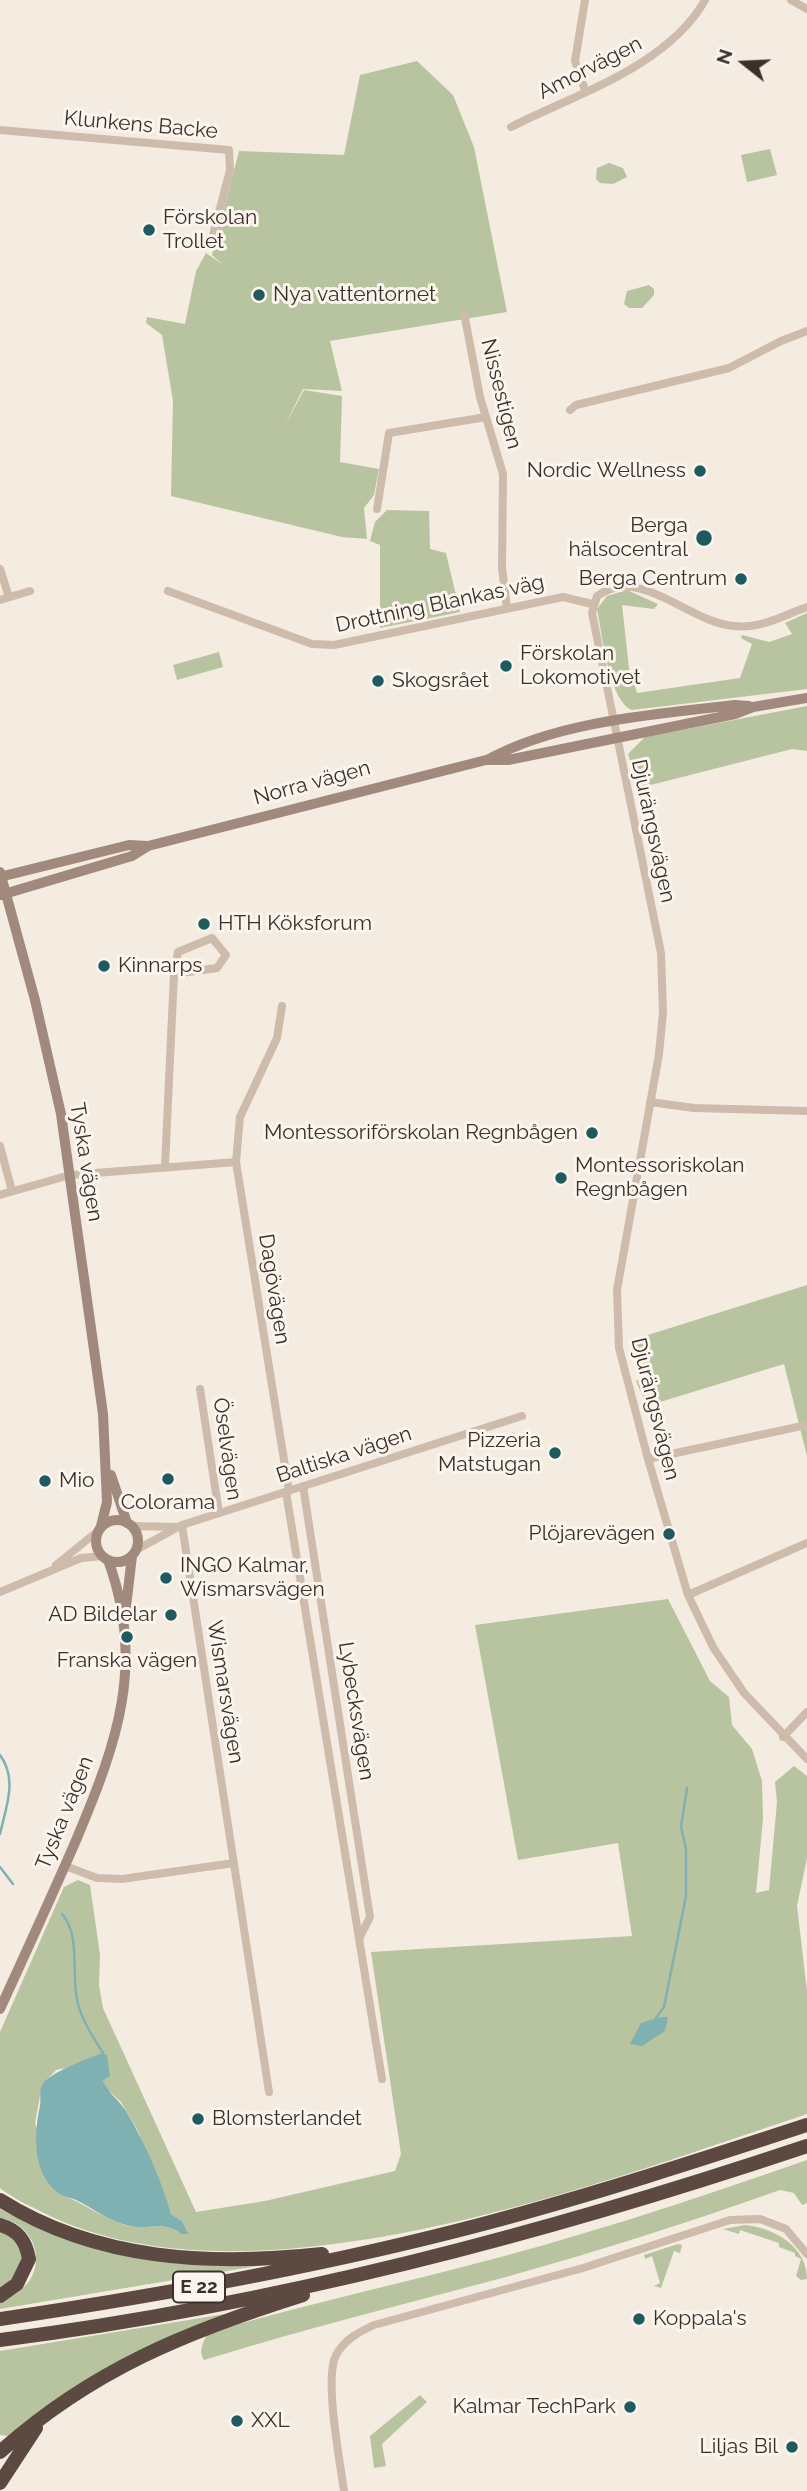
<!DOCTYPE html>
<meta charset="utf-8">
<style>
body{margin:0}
#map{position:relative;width:807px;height:2491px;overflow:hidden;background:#f4ebe1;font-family:Raleway,sans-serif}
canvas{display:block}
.north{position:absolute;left:709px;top:28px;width:70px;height:70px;-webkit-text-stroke:5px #fbf5ee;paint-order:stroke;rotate:288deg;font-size:19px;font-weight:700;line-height:28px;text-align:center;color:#3b302b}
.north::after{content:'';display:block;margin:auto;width:24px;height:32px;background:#3b302b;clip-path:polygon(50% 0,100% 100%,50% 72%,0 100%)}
</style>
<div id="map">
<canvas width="807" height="2491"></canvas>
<div class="north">N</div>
</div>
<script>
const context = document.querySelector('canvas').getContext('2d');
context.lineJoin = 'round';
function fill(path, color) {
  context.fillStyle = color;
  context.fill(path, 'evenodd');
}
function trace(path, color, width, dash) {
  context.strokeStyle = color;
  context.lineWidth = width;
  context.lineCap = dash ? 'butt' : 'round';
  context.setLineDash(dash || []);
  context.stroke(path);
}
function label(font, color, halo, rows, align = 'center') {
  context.font = font + ' Raleway,sans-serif';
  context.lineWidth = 6;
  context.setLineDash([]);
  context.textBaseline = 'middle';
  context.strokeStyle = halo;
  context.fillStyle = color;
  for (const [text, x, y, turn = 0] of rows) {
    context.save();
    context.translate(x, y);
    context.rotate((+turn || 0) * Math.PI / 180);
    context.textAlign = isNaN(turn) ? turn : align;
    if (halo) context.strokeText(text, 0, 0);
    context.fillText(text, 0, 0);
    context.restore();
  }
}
fill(new Path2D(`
 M 417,61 L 453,95 L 474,147 L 507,312 L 330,341 L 342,391 L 303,389 L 285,425 L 304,390 L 342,396 L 340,462 L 379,469 L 374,495 L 364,508 L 367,539 L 342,537 L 171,496 L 173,401 L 162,335 L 146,323 L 147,317 L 185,324 L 196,271 L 206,253 L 222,264 L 212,255 L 239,151 L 344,155 L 360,75 Z
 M 770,149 L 777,175 L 747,182 L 741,155 Z
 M 609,163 L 623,168 L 627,177 L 613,184 L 600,183 L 596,179 L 597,168 Z
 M 649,285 L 654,289 L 654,295 L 642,308 L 629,308 L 624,304 L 627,291 Z
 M 387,510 L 429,511 L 430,549 L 446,553 L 460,612 L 380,628 L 380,545 L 370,541 L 375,522 Z
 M 627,590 L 658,604 L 654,609 L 622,605 L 629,668 L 637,693 L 740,678 L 752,644 L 741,638 L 742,635 L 769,642 L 792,634 L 785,623 L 807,613 L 807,689 L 632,710 C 609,701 602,633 597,609 L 607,596 Z
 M 219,652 L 223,667 L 177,680 L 173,665 Z
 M 807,706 L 807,751 L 792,749 L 639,788 L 628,754 L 645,737 Z
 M 807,1285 L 807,1456 L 784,1364 L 647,1406 L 636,1381 L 641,1379 L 632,1340 Z
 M 668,1599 L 710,1681 L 729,1697 L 732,1725 L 752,1749 L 762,1781 L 763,1819 L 756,1893 L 769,1890 L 777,1802 L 775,1782 L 794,1766 L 807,1776 L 807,1858 L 797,1906 L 807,1991 L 807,2114 C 600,2183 254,2316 46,2214 C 30,2206 14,2199 0,2188 L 0,2032 L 64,1887 L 78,1880 L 90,1885 L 100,1955 L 99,1985 L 103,2008 L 196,2212 L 265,2201 L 395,2171 L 401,2154 L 371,1952 L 632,1936 L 618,1843 L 518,1860 L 475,1625 ZM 103,2053 L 107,2055 L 103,2080 L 106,2088 L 121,2102 L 138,2131 L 171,2214 L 182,2221 L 181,2234 C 164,2220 148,2230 129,2226 C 103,2220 84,2202 59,2194 L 35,2123 L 42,2085 L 56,2070 L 75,2066 Z
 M 807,2160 L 807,2203 L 802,2205 L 794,2193 L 780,2190 C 690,2222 599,2251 506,2277 C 405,2304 304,2329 204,2360 C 198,2351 203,2342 208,2333 C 288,2309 369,2291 451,2270 C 571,2240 690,2201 807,2160 Z
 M 0,2209 C 91,2257 160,2268 263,2265 L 0,2309 L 0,2303 C 11,2297 23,2290 30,2280 C 46,2254 29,2222 0,2218 Z
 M 745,2225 C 774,2228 807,2246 807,2279 L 801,2280 L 796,2276 L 801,2259 L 795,2256 L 795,2253 L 779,2247 L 779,2243 L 740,2230 L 739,2234 L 723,2229 Z
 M 0,2231 C 14,2236 18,2244 22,2257 L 12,2280 L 0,2289 Z
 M 678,2244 L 682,2245 L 680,2253 L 674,2251 L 661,2288 L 654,2286 L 660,2283 L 652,2256 L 645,2259 L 644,2255 Z
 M 225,2314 L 82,2383 L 8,2436 L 0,2435 L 0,2351 Z
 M 420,2395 L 427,2402 L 382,2444 L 386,2466 L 374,2468 L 370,2436 Z`), '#b8c4a0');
fill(new Path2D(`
 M 661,2017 L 668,2017 L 665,2031 L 642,2046 L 630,2044 L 641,2023 Z
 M 103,2053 L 107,2055 L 110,2076 L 103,2080 C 107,2092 119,2100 126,2111 C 145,2143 160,2177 171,2214 L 182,2221 L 188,2234 L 181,2234 C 164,2220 149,2230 130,2226 C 109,2222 95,2209 76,2200 C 70,2197 62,2197 57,2192 C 32,2171 34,2134 40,2106 C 41,2100 39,2090 42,2085 C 48,2073 89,2058 103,2053 Z`), '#7fb0b2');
trace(new Path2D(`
 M 0,1755 C 18,1779 6,1807 0,1834
 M 0,1867 L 13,1884
 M 62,1914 C 82,1937 70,1976 78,2004 C 83,2022 93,2037 103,2053
 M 656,2018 L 664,2007 L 686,1896 L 686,1849 L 681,1827 L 687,1788`), '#7fb0b2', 2.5);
trace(new Path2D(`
 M 585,0 L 575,61 L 585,90
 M 791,0 L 807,9
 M 511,127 C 576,94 668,66 705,0
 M 0,130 L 229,150 L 230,170 L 212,239
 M 464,313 L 480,397 L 503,474 L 502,568 L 507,608
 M 570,410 L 576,405 L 729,368 L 781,341 L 807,331
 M 377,509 L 389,433 L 486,417
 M 0,569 L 9,597
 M 168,591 L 312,644 L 334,645 L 563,597 L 592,604
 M 0,600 L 30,591
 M 807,607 C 782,616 761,629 734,626 C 687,622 642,565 597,596 L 592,613 L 661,953 L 663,1012 L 659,1054 L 617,1290 L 619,1348 L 648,1459 L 688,1595 L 713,1647 L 744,1693 L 807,1759
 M 282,1006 L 277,1038 L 240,1117 L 236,1162 L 289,1491
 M 650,1102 L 694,1108 L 807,1111
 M 0,1146 L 12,1191
 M 165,1166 L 174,974 L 217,968 L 226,955 L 212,938 L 178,952 L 174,974
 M 0,1195 L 70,1175 L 236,1162
 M 200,1389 L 219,1513
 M 648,1459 L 807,1425
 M 303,1486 L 370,1917 L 359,1939
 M 286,1492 L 382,2079
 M 182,1525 L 269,2092
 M 132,1526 L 176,1527
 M 136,1550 L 182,1525 L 522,1416
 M 56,1565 L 98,1531
 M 0,1592 L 81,1558 L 103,1556
 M 688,1595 L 807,1543
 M 783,1737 L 807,1712
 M 65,1866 L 97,1878 L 122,1879 L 234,1863
 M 344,2491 C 340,2462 324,2378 336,2355 C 345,2339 359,2332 374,2325 L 583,2268 L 730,2220 L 760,2219 L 786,2229 L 807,2254`), '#cdbbac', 8);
trace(new Path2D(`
 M 489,759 C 558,721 657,714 735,705 L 749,706
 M 0,872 L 35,1000 L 61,1114 L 103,1414 L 107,1502 L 101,1526
 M 0,877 L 129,845 L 148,846 L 486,760 L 508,760 L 735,714 L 753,707 L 807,698
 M 1,895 L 132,856 L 148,846
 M 111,1475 L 127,1523
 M96 1541a21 21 0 1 1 42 0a21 21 0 1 1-42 0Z
 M 126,1607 L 132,1556
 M 0,2009 C 26,1952 52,1896 77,1838 C 117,1743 146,1663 108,1560`), '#a18a7d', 10);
trace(new Path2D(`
 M 0,2200 C 97,2261 211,2266 322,2254
 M 0,2225 C 18,2230 26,2241 29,2259 L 17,2284 L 0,2296
 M 0,2319 C 163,2295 324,2266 483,2224 C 592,2195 700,2160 807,2125
 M 0,2340 C 275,2305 544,2234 807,2146
 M 0,2452 C 91,2370 188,2331 303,2295
 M 0,2483 L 36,2428`), '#5c4a42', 14);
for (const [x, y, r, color] of [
 [149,230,7,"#1f5a5e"],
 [259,295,7,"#1f5a5e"],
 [700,471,7,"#1f5a5e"],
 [704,538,9,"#1f5a5e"],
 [741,579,7,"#1f5a5e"],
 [506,666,7,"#1f5a5e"],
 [378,681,7,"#1f5a5e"],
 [204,924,7,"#1f5a5e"],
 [104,966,7,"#1f5a5e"],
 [592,1133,7,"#1f5a5e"],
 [561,1178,7,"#1f5a5e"],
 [555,1453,7,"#1f5a5e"],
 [168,1479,7,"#1f5a5e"],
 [45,1481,7,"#1f5a5e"],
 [669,1534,7,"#1f5a5e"],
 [166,1578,7,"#1f5a5e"],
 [171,1615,7,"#1f5a5e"],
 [127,1637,7,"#1f5a5e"],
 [198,2119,7,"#1f5a5e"],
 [639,2319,7,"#1f5a5e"],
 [630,2407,7,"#1f5a5e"],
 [237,2421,7,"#1f5a5e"],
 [792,2447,7,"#1f5a5e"]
]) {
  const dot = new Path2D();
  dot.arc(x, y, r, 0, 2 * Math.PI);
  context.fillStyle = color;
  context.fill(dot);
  trace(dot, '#fbf5ee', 2.5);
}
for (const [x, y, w] of [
 [199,2287,52]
]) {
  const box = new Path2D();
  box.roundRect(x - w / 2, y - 15.5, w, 31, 5);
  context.fillStyle = '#fbf5ee';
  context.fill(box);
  trace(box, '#3b302b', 2);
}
label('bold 19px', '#3b302b', null, [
 ["E 22",199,2287]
]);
label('21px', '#3b302b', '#fbf5ee', [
 ["Amorvägen",590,68,-27],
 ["Klunkens Backe",141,125,5],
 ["Nissestigen",501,394,76],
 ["Drottning Blankas väg",440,604,-12],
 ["Norra vägen",312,783,-15],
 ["Djurängsvägen",653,831,78],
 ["Tyska vägen",86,1162,81],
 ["Dagövägen",274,1289,81],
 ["Djurängsvägen",655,1409,76],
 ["Öselvägen",227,1449,82],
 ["Baltiska vägen",344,1455,-18],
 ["Wismarsvägen",225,1692,81],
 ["Lybecksvägen",356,1711,81],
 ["Tyska vägen",65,1813,-68]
]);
label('21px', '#3b302b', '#fbf5ee', [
 ["Förskolan",163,218],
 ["Trollet",163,242],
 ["Nya vattentornet",273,295],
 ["Nordic Wellness",686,471,"right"],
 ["Berga",688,526,"right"],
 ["hälsocentral",688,550,"right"],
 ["Berga Centrum",727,579,"right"],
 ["Förskolan",520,654],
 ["Lokomotivet",520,678],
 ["Skogsrået",392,681],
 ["HTH Köksforum",218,924],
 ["Kinnarps",118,966],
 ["Montessoriförskolan Regnbågen",578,1133,"right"],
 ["Montessoriskolan",575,1166],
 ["Regnbågen",575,1190],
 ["Pizzeria",541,1441,"right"],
 ["Matstugan",541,1465,"right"],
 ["Mio",59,1481],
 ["Colorama",168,1503,"center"],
 ["Plöjarevägen",655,1534,"right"],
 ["INGO Kalmar,",180,1566],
 ["Wismarsvägen",180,1590],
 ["AD Bildelar",157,1615,"right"],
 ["Franska vägen",127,1661,"center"],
 ["Blomsterlandet",212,2119],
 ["Koppala's",653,2319],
 ["Kalmar TechPark",616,2407,"right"],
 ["XXL",251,2421],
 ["Liljas Bil",778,2447,"right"]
], 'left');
</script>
